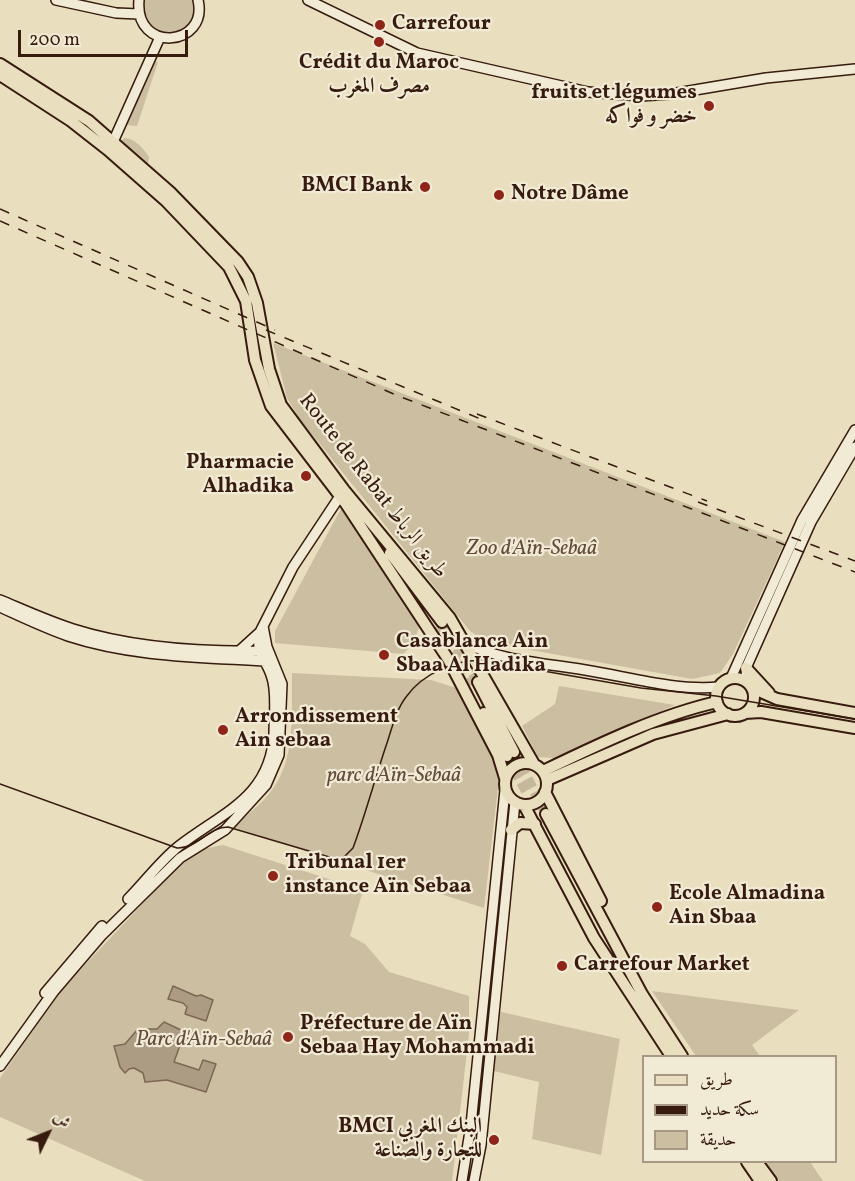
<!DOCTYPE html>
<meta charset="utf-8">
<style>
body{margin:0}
#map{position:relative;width:855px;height:1181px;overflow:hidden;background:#e9dfbf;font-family:Vollkorn,Amiri,serif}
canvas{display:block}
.legend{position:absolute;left:642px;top:1055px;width:195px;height:108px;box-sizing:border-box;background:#f1ead5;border:2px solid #a79785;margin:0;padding:8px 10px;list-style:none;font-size:18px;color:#371b0e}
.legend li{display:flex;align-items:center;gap:12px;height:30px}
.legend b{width:30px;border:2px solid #a79785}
.north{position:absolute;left:18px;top:1103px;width:60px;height:60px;-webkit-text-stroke:4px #f1ead5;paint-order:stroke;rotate:47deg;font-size:16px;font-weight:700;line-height:24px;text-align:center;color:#371b0e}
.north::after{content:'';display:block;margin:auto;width:21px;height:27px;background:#371b0e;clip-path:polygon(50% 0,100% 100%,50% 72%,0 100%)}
.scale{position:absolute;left:18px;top:30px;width:170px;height:27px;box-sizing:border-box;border:3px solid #371b0e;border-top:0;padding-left:8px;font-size:18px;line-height:21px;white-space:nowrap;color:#371b0e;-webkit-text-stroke:4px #f1ead5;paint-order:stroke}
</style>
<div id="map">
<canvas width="855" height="1181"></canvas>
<ul class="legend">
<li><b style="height:8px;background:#e9dfbf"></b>طريق</li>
<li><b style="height:8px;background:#371b0e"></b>سكة حديد</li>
<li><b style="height:16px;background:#cbbea1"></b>حديقة</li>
</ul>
<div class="north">ش</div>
<div class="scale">200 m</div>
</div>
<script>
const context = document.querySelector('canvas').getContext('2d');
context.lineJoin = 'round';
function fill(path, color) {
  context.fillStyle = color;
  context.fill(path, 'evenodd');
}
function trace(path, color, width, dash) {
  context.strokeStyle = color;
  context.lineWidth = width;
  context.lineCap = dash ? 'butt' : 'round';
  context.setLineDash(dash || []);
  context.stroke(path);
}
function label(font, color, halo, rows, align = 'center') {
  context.font = font + ' Vollkorn,Amiri,serif';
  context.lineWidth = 4.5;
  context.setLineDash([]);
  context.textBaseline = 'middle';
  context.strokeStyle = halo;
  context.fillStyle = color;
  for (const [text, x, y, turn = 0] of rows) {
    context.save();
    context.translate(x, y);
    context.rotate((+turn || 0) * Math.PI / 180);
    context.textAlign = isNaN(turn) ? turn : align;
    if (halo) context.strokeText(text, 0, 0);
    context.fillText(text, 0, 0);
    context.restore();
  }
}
fill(new Path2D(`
 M 143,0 L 194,0 C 198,36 168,45 144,21 Z
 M 151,61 L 158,62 L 137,126 L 126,125 Z
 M 124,138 C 135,138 143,148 149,157 L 148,163 L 146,165 L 121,142 Z
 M 273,343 L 785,542 L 733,654 L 720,673 L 692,679 L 486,642 L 470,631 L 299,418 L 287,398 Z
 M 343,505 L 421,611 C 420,629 416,642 403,654 L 275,643 L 275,631 Z
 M 292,673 L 431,680 L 459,689 L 498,766 L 499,779 L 484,908 L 232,827 C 244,817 258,807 268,795 C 297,761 291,715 292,673 Z
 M 559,686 L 675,705 L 554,758 L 538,757 L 522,726 L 555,704 Z
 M 223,845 L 363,890 L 350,936 L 365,944 L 389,972 L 469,996 L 469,1034 L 452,1181 L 145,1181 L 0,1117 L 0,1078 L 63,988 L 183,861 L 203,849 Z
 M 652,991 L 799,1010 L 752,1045 L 760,1056 L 696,1056 Z
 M 497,1011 L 620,1039 L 601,1155 L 532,1139 L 539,1082 L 494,1071 Z
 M 766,1162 L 810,1162 L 823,1181 L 779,1181 Z`), '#cbbea1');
const water = new Path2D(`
 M 173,986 L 196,996 L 201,995 L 213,1000 L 206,1021 L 185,1014 L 187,1007 L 183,1003 L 168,999 Z
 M 164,1022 L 183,1031 L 186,1029 L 193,1032 L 190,1039 L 183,1037 L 174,1062 L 199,1070 L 203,1060 L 216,1064 L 206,1092 L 167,1080 L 145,1082 L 143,1073 L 134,1068 L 129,1069 L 125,1073 L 120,1067 L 114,1046 L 125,1044 L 138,1029 L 157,1029 Z`);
fill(water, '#ac9c83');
trace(water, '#7d6854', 1.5);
trace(new Path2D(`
 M 442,622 L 478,682
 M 436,627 L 470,686
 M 514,752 L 546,814
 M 507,756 L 528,795`), '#c5b89c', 10, [10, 5]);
const secondary = new Path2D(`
 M 56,0 L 116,13 L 139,14
 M 139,0 C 134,54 209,47 198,0
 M 308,0 L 417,53 L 588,92 L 641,96 L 671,94 L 766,78 L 855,69
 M 113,142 L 160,37
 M 0,600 C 24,610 48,621 73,629 C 133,648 200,652 263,651
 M 0,607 C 22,617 45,628 68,636 C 132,657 200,657 266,661
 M 466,643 C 499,661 553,664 591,671 C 632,678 678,691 719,687
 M 238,652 L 260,632 L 293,567 L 340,496
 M 731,678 L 802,520 L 855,430
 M 747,682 L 746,668 L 811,522 L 855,447
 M 128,899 C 145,882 160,861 179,846 C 223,812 271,797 274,733 C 274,716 277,694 272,678 C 266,657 255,657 260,632
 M 45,993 L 102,926
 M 0,1066 L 54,991 L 101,936 L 180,858 L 225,830 L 266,785 L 279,755 L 282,684 L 267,647 L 263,626
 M 462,1181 L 471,1125 L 505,790
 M 474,1181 L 481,1145 L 515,802`);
const primary = new Path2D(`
 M 0,64 L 89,121 L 170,192 L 238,262 L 248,277 L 257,303 L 269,369 L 281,405 L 344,490 L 450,618 L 534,764
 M 0,75 L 71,121 L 108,150 L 166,201 L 229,267 L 246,301 L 255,360 L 271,406 L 346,504 L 448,659 L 498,755 L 505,778
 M 390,553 L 442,622
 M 746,668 L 769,693
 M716 697a19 19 0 1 1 38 0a19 19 0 1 1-38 0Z
 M 478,682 L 514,752
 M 752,688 L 777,699 L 855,713
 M 484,713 L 507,756
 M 745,713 L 761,712 L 855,728
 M505 784a21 21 0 1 1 42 0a21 21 0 1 1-42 0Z
 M 543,771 C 597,745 659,715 717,702
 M 547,780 L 653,734 L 728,714
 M 545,792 L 601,901
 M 524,805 L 594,938 L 671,1056
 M 546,814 L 642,994 L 682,1056
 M 511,830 L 520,823 L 535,824
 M 747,1162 L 760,1181
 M 757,1162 L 771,1181`);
trace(secondary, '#371b0e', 12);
trace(primary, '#371b0e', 14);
trace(secondary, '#f1ead5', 9);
trace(primary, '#e9dfbf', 10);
trace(new Path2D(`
 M 0,784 L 177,848 C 197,849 208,827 228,827 L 336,859 L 344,857 L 353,848 C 366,813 375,778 387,743 C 392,728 396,710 406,697 C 423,673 458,658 486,661 L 641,688 L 716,696 L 855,719`), '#371b0e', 1.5);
trace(new Path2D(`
 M 0,209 L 275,330
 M 0,221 L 396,395 L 855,572
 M 266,330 L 483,420
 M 477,414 L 707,501
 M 698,502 L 855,561`), '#371b0e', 1.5, [10, 10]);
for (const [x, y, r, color] of [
 [380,25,6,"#8f2418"],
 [379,42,6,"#8f2418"],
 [709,106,6,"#8f2418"],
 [425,187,6,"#8f2418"],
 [499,195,6,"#8f2418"],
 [306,476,6,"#8f2418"],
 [384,655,6,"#8f2418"],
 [223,730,6,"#8f2418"],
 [273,876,6,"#8f2418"],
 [657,907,6,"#8f2418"],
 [562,966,6,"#8f2418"],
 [288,1037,6,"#8f2418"],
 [494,1140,6,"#8f2418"]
]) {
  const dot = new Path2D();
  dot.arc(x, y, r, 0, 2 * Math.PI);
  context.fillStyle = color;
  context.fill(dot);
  trace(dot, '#f1ead5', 2);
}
label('bold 21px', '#371b0e', '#f1ead5', [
 ["Carrefour",392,25],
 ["Crédit du Maroc",379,64,"center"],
 ["مصرف المغرب",379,88,"center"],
 ["fruits et légumes",697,94,"right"],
 ["خضر و فواكه",697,118,"right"],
 ["BMCI Bank",413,187,"right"],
 ["Notre Dâme",511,195],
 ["Pharmacie",294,464,"right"],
 ["Alhadika",294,488,"right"],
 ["Casablanca Ain",396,643],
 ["Sbaa Al Hadika",396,667],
 ["Arrondissement",235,718],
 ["Ain sebaa",235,742],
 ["Tribunal 1er",285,864],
 ["instance Aïn Sebaa",285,888],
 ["Ecole Almadina",669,895],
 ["Ain Sbaa",669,919],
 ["Carrefour Market",574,966],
 ["Préfecture de Aïn",300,1025],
 ["Sebaa Hay Mohammadi",300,1049],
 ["BMCI البنك المغربي",482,1128,"right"],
 ["للتجارة والصناعة",482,1152,"right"]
], 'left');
label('21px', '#371b0e', '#f1ead5', [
 ["Route de Rabat طريق الرباط",372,487,52]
]);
label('italic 21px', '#634c3a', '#f1ead5', [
 ["Zoo d'Aïn-Sebaâ",532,550],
 ["parc d'Aïn-Sebaâ",394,777],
 ["Parc d'Aïn-Sebaâ",204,1041]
]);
</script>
